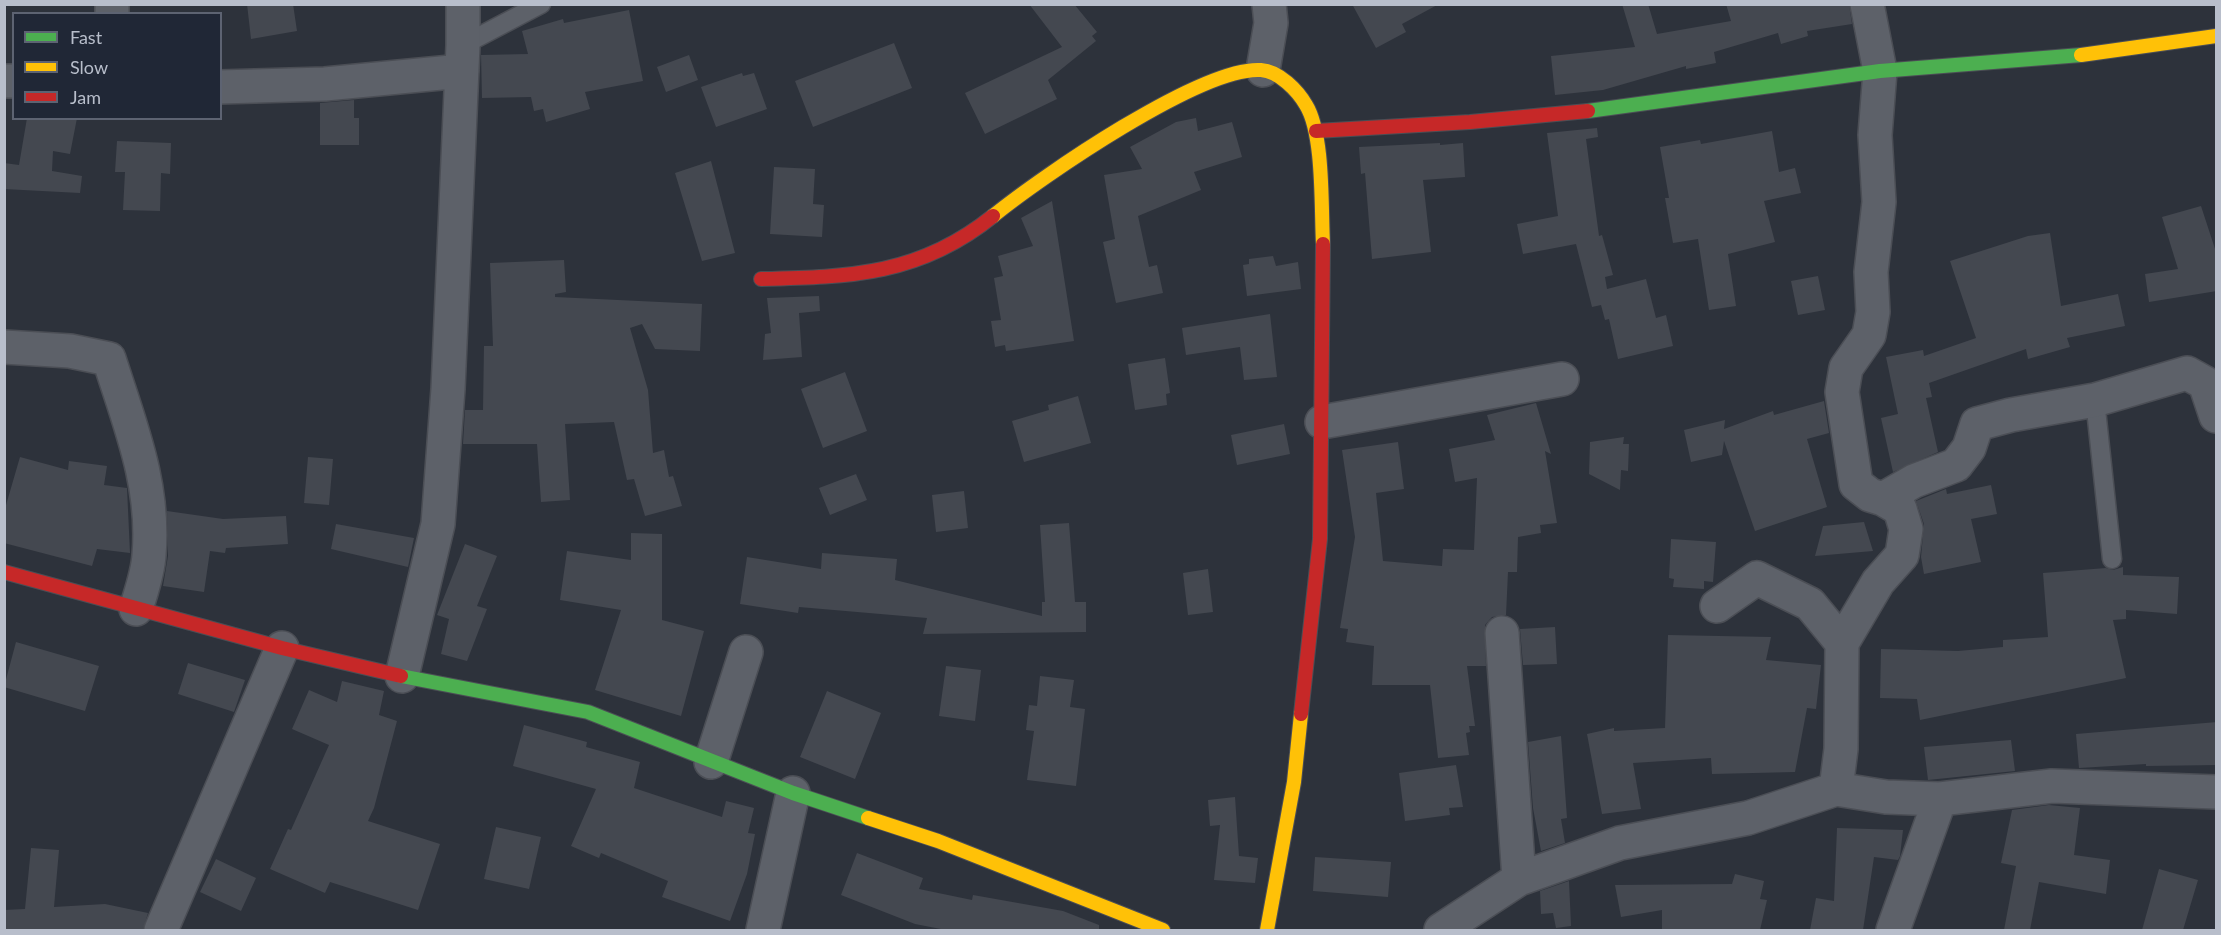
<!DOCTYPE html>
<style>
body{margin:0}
#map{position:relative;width:2221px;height:935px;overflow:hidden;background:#2d323b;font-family:Lato,sans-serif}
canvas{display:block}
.frame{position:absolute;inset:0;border:6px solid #b8becb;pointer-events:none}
.legend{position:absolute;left:12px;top:12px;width:210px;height:108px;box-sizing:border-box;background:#202736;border:2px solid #5d6372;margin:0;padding:8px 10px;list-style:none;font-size:18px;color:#b8becb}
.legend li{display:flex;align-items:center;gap:12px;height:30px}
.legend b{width:30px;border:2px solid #5d6372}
</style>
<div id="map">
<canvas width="2221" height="935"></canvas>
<div class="frame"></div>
<ul class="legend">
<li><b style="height:8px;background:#4caf50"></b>Fast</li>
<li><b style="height:8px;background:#ffc107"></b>Slow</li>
<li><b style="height:8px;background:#c62828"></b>Jam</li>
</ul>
</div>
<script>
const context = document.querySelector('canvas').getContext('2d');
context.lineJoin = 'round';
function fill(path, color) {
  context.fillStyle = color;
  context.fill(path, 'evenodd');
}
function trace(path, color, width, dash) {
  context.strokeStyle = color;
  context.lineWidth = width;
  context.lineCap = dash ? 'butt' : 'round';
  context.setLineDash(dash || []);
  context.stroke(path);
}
fill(new Path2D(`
 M 247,4 L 293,4 L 297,31 L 251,39 Z
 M 1029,4 L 1074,4 L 1097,32 L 1092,36 L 1096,41 L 1048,80 L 1057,99 L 985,134 L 965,93 L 1062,47 Z
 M 1352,4 L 1439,4 L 1402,24 L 1406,32 L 1376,48 Z
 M 1622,4 L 1648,4 L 1657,34 L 1731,21 L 1726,4 L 1849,4 L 1852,24 L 1807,31 L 1808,36 L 1781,44 L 1778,33 L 1714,52 L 1716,63 L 1686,69 L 1686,66 L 1603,90 L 1555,95 L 1551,56 L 1635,47 Z
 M 629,10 L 643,81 L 585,92 L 590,109 L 546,122 L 543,109 L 534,111 L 531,97 L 482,98 L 481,55 L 528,54 L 522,31 L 563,19 L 564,23 Z
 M 894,43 L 912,88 L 813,127 L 795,81 Z
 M 689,55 L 698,80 L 666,92 L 657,67 Z
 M 742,73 L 743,76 L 754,73 L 767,109 L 716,127 L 701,87 Z
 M 354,100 L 354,118 L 359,118 L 359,145 L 320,145 L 320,103 Z
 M 27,118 L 77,118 L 70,154 L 53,151 L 52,171 L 82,176 L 80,193 L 4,189 L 4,163 L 19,165 Z
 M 1196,118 L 1198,131 L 1232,122 L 1242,157 L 1194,172 L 1201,190 L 1138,216 L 1149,267 L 1157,265 L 1163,293 L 1116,303 L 1103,242 L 1115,239 L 1104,175 L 1142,169 L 1130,147 L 1176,122 Z
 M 1597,128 L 1598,137 L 1586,139 L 1599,236 L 1602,235 L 1613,275 L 1605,277 L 1607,289 L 1646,279 L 1656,318 L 1666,315 L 1673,346 L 1618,359 L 1609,319 L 1605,320 L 1601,305 L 1592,307 L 1576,244 L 1523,254 L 1517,224 L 1558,216 L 1547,133 Z
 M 1772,131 L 1779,172 L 1795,168 L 1801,193 L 1764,201 L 1775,242 L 1728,254 L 1736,306 L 1709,310 L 1698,239 L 1673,243 L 1665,198 L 1669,198 L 1660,147 L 1700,140 L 1701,144 Z
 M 117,141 L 171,143 L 170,174 L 161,173 L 160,211 L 123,210 L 125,172 L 115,172 Z
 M 1440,143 L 1440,145 L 1463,143 L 1465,177 L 1423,180 L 1431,252 L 1372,259 L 1365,173 L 1361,174 L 1359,147 Z
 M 711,161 L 735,253 L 702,261 L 675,173 Z
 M 774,167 L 815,169 L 813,204 L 824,205 L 822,237 L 770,234 Z
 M 1052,201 L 1074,341 L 1006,351 L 1005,345 L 995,347 L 991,321 L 1001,320 L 994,278 L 1003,276 L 998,256 L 1033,246 L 1021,218 Z
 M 2201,206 L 2217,255 L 2217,291 L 2149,302 L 2145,274 L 2178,269 L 2162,217 Z
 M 2050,233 L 2061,306 L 2118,294 L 2125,326 L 2067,338 L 2070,347 L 2028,359 L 2026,349 L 1929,383 L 1932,397 L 1926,398 L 1938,452 L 1893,472 L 1881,418 L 1898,414 L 1886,357 L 1923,350 L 1924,356 L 1976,338 L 1950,261 L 2028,236 Z
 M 1273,256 L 1276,266 L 1298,262 L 1301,289 L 1247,296 L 1243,265 L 1249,264 L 1249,259 Z
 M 564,260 L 566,292 L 555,294 L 555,297 L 702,304 L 700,351 L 655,349 L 642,324 L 630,328 L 648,390 L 653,453 L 664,450 L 669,477 L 673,476 L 682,506 L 645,516 L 634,479 L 627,480 L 614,422 L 565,424 L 570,500 L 541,502 L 537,444 L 463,444 L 465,410 L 483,410 L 484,346 L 493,346 L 490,263 Z
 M 1818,276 L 1825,310 L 1798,315 L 1791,281 Z
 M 819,296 L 820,311 L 799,313 L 802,357 L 763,360 L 765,334 L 771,333 L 767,298 Z
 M 1270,314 L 1277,377 L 1244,380 L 1240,347 L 1186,355 L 1182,328 Z
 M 1165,358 L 1170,393 L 1166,394 L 1167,405 L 1135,410 L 1128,364 Z
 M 845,372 L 867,431 L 823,448 L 801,389 Z
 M 1078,396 L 1091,443 L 1024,462 L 1012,421 L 1049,410 L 1048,405 Z
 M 1824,401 L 1829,433 L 1807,439 L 1827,507 L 1755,531 L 1724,441 L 1722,455 L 1691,462 L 1684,430 L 1725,420 L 1724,429 L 1773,411 L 1774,415 Z
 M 1536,403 L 1551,454 L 1545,451 L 1557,523 L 1540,525 L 1541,533 L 1518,537 L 1517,572 L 1508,572 L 1506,615 L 1492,617 L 1485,625 L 1486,666 L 1467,666 L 1475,726 L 1469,726 L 1470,732 L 1466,733 L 1469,755 L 1438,758 L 1430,685 L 1372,685 L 1374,646 L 1346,642 L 1348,629 L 1340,628 L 1355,537 L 1342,450 L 1398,442 L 1404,489 L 1376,493 L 1383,561 L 1442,566 L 1443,549 L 1474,550 L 1477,478 L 1455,482 L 1449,449 L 1495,440 L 1487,415 Z
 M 1284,424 L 1290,454 L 1237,465 L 1231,435 Z
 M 1624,437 L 1623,444 L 1629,444 L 1628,471 L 1621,470 L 1620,490 L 1589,474 L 1590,442 Z
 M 20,457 L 68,470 L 69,461 L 107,466 L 104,485 L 127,488 L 130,553 L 97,549 L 92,566 L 4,543 L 4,512 Z
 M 308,457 L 333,459 L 329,505 L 304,503 Z
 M 856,474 L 867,500 L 830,515 L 819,488 Z
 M 1991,485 L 1997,514 L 1971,519 L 1981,562 L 1924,574 L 1921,557 L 1924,524 L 1916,501 L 1946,489 L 1947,494 Z
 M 964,491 L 968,528 L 936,532 L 932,495 Z
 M 167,511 L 223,519 L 286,516 L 288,544 L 226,548 L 225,553 L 210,551 L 204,592 L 163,586 L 168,556 Z
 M 1864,522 L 1873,551 L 1815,556 L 1823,526 Z
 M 1069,523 L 1075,602 L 1086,602 L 1086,632 L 923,634 L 927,618 L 799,607 L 798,613 L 740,604 L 747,557 L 821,569 L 822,553 L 897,559 L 895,580 L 1042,616 L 1042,602 L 1045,602 L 1040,525 Z
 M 336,524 L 414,538 L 408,567 L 331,549 Z
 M 631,533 L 662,534 L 662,620 L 704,631 L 681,716 L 595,690 L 621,610 L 560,600 L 567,551 L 631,560 Z
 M 1671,539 L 1716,542 L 1713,582 L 1704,581 L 1704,589 L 1673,587 L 1674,579 L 1669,578 Z
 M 465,544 L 497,556 L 477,606 L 487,609 L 467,661 L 441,654 L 449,619 L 437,615 Z
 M 2123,567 L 2123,575 L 2179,577 L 2177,614 L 2126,610 L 2126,619 L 2113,620 L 2126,678 L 1920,720 L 1917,699 L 1880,698 L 1881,649 L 1958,651 L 2003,647 L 2003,640 L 2048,637 L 2043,573 L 2106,568 L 2113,570 Z
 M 1208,569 L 1213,612 L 1188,615 L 1183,573 Z
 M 1555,627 L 1557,664 L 1523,665 L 1520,629 Z
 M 1668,635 L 1771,637 L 1766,660 L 1821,665 L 1816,709 L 1807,708 L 1795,772 L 1712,774 L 1711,758 L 1633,763 L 1641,809 L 1602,814 L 1587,734 L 1614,728 L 1614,731 L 1665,728 Z
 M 16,642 L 99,666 L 85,711 L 4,687 Z
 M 188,663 L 245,680 L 234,712 L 178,694 Z
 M 946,666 L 981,670 L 975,721 L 939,716 Z
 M 1040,676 L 1074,680 L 1070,707 L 1085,709 L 1076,786 L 1027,780 L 1034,731 L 1026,730 L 1029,705 L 1037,706 Z
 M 342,681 L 384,691 L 379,715 L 397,721 L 374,808 L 368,821 L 440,844 L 418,910 L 330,882 L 325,893 L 270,869 L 288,829 L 291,830 L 329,745 L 292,729 L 309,690 L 337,702 Z
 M 827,691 L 881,713 L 855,779 L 800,757 Z
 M 2217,722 L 2217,765 L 2146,766 L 2146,764 L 2079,768 L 2076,734 Z
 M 524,725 L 587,742 L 586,747 L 640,762 L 634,788 L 722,817 L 726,801 L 754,808 L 748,833 L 755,834 L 747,874 L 730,921 L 662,897 L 668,881 L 601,853 L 599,858 L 571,846 L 596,789 L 513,766 Z
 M 1561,736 L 1567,818 L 1561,819 L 1565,843 L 1541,851 L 1533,808 L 1528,742 Z
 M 2011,740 L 2015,771 L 1928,780 L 1924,747 Z
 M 1456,765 L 1463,807 L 1449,808 L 1450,815 L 1405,821 L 1399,773 Z
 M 1235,797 L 1239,856 L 1258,858 L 1255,883 L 1214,880 L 1220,825 L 1210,826 L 1208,800 Z
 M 2049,805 L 2080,808 L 2074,855 L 2110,860 L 2106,894 L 2039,882 L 2030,930 L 2004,930 L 2016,866 L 2001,863 L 2012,810 Z
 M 496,827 L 541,837 L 529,889 L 484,879 Z
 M 1837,828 L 1903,830 L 1900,856 L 1898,860 L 1874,857 L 1863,930 L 1810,930 L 1816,898 L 1834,901 Z
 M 31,848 L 59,850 L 54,907 L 105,904 L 148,913 L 143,930 L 4,930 L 4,910 L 25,909 Z
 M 857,853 L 923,878 L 919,889 L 972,900 L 973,895 L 1063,911 L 1099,925 L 1099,930 L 946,930 L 915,924 L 841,895 Z
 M 1315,857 L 1391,862 L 1388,897 L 1313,891 Z
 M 216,859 L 256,878 L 241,911 L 200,892 Z
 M 2159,869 L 2198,880 L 2183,930 L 2142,930 Z
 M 1735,874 L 1764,881 L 1760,899 L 1767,900 L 1760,930 L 1662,930 L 1662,910 L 1621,917 L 1615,885 L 1732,884 Z
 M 1569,881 L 1571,926 L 1556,928 L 1553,913 L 1541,914 L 1540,891 Z`), '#444850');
const lane = new Path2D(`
 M 463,45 L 541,4
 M 2095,400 L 2112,559`);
const street = new Path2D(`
 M 112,4 L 112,14
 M 1263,70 L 1271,23 L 1269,4
 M 4,81 L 14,81
 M 220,87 L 325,84 L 462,71
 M 4,347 L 70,351 L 109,359 C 130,425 155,485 149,555 C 148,573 141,592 136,609
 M 1322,422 L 1562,379
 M 1883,499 L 1914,481 L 1956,465 L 1969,448 L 1977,424 L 2011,415 L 2095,400 L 2187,373 L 2205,383 L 2216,416
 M 1717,606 L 1757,578 L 1810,604 L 1842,643
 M 1502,633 L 1519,879
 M 402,676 L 438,524 L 448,389 L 463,45 L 463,4
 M 711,762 L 746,652
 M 1836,789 L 1841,749 L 1842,643 L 1878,582 L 1902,555 L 1906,529 L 1900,509 L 1883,499 L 1870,495 L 1856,484 L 1842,392 L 1846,368 L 1869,335 L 1873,312 L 1871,272 L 1879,202 L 1875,135 L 1880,71 L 1867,4
 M 161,930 L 282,648
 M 763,930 L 793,793
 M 1441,930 L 1519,879 L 1620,843 L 1748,818 L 1836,789 L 1886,797 L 1940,799 L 2052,786 L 2216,792
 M 1893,930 L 1940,799`);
const fast = new Path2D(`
 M 1588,111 L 1880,71 L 2081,55
 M 401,676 L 588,712 L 793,793 L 868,818`);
const slow = new Path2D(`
 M 2081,55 L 2216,36
 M 993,216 C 1041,177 1202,66 1261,70 C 1279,71 1298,91 1306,105 C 1324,134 1321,208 1323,244
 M 868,818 L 938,841 L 1163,930
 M 1267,930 L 1294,782 L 1301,714`);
const jam = new Path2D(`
 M 1316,131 L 1470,122 L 1588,111
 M 761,279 C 851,277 920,275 993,216
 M 4,572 L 282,648 L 401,676
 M 1301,714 L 1320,539 L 1323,244`);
trace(lane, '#4b4e55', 21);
trace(street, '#4b4e55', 36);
trace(fast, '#4b4e55', 16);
trace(slow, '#4b4e55', 16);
trace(jam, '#4b4e55', 16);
trace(lane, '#5d6169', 18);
trace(street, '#5d6169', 33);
trace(fast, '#4caf50', 14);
trace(slow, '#ffc107', 14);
trace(jam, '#c62828', 14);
</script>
